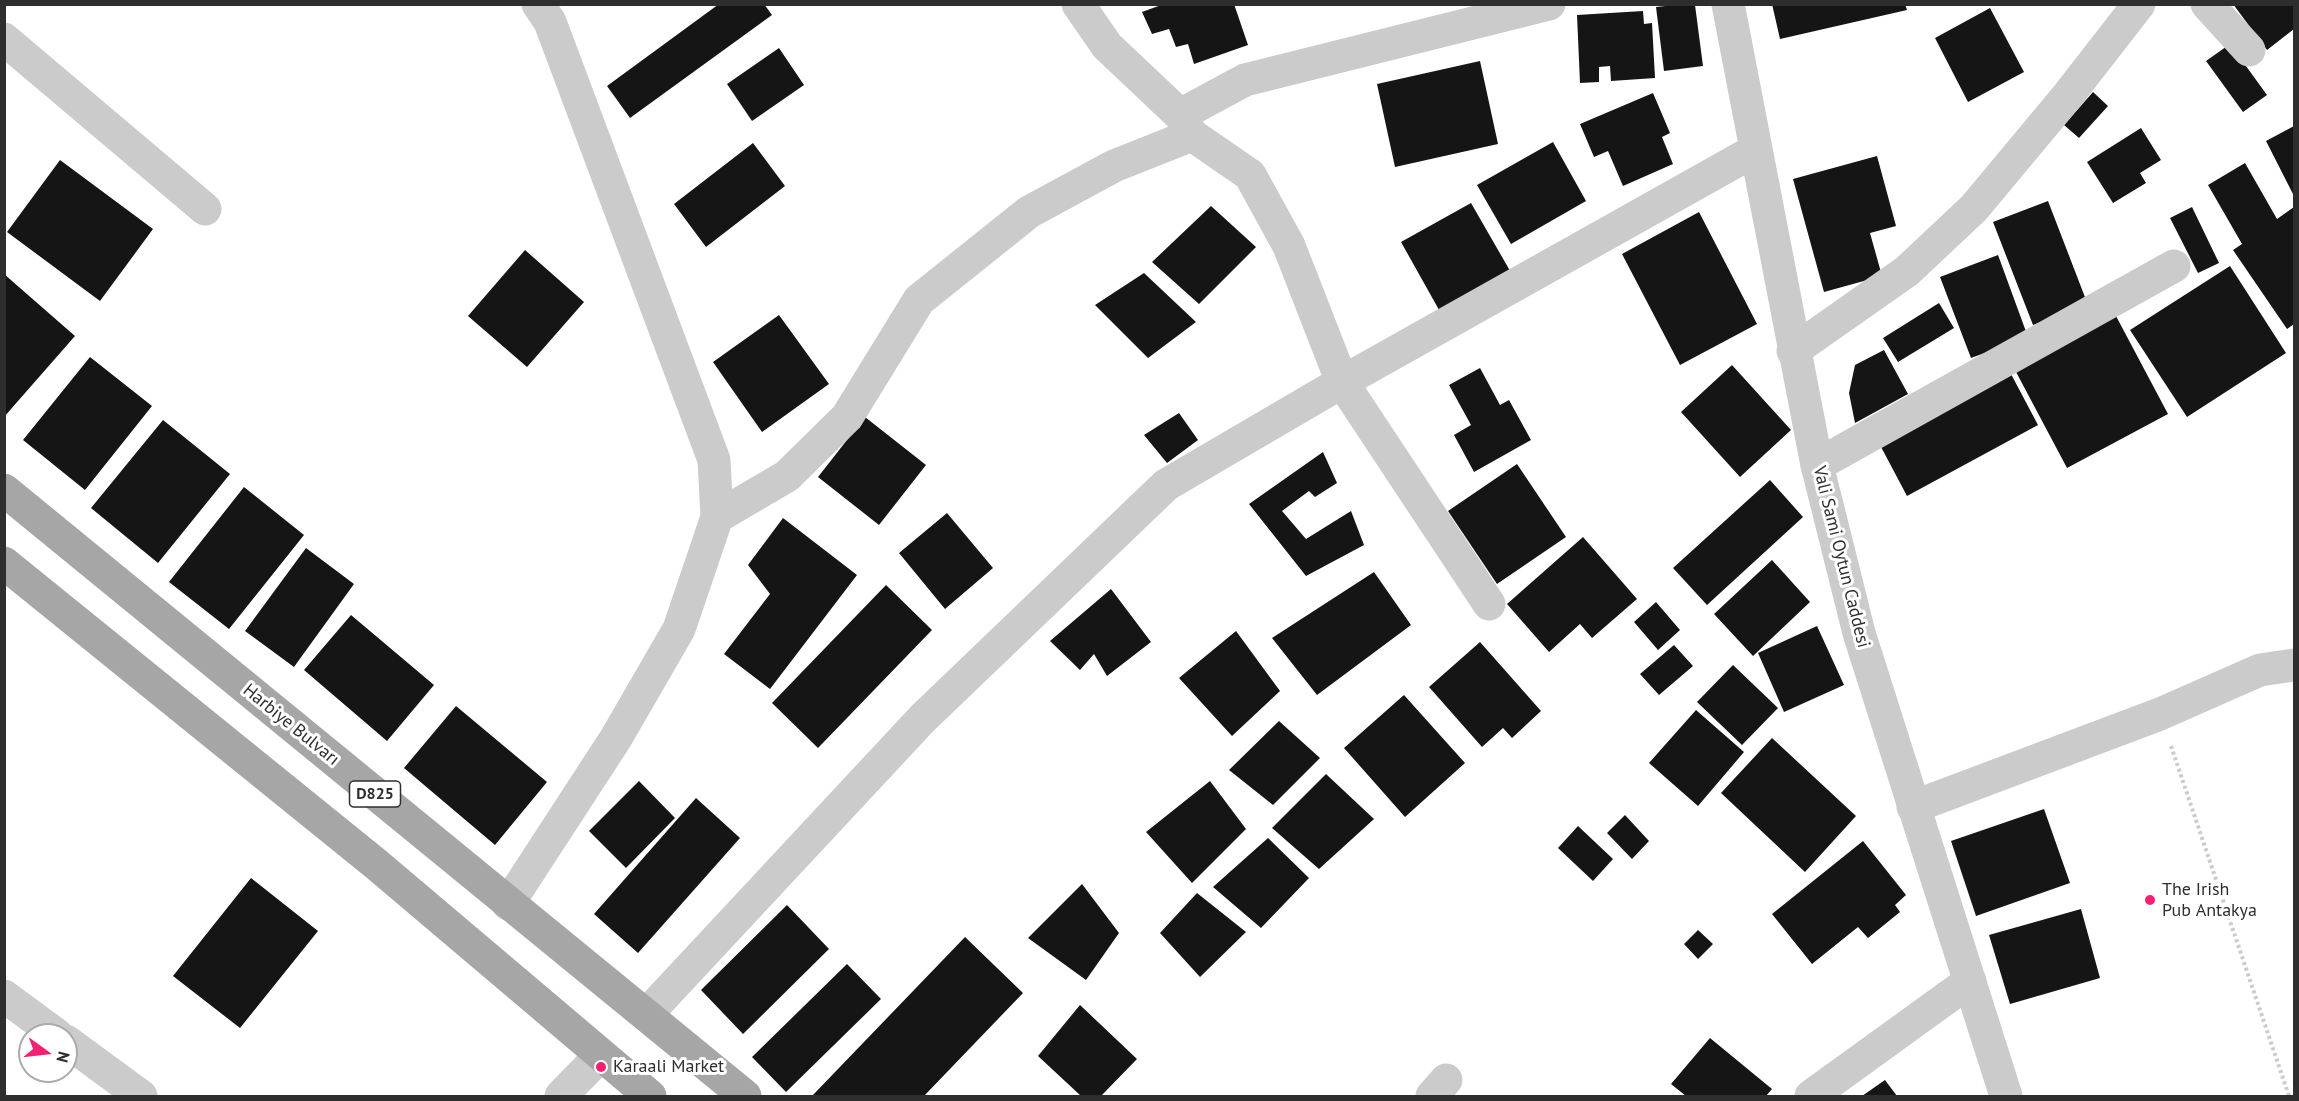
<!DOCTYPE html>
<meta charset="utf-8">
<style>
body{margin:0}
#map{position:relative;width:2299px;height:1101px;overflow:hidden;background:#fff;font-family:"PT Sans",sans-serif}
canvas{display:block}
.frame{position:absolute;inset:0;border:6px solid #2e2e2e;pointer-events:none}
.north{position:absolute;left:18px;top:1023px;width:60px;height:60px;box-sizing:border-box;background:#fff;border:2px solid #ababab;border-radius:50%;rotate:105deg;font-size:16px;font-weight:700;line-height:24px;text-align:center;color:#2e2e2e}
.north::after{content:'';display:block;margin:auto;width:21px;height:27px;background:#f52073;clip-path:polygon(50% 0,100% 100%,50% 72%,0 100%)}
</style>
<div id="map">
<canvas width="2299" height="1101"></canvas>
<div class="frame"></div>
<div class="north">N</div>
</div>
<script>
const context = document.querySelector('canvas').getContext('2d');
context.lineJoin = 'round';
function fill(path, color) {
  context.fillStyle = color;
  context.fill(path, 'evenodd');
}
function trace(path, color, width, dash) {
  context.strokeStyle = color;
  context.lineWidth = width;
  context.lineCap = dash ? 'butt' : 'round';
  context.setLineDash(dash || []);
  context.stroke(path);
}
function label(font, color, halo, rows, align = 'center') {
  context.font = font + ' "PT Sans",sans-serif';
  context.lineWidth = 6;
  context.setLineDash([]);
  context.textBaseline = 'middle';
  context.strokeStyle = halo;
  context.fillStyle = color;
  for (const [text, x, y, turn = 0] of rows) {
    context.save();
    context.translate(x, y);
    context.rotate((+turn || 0) * Math.PI / 180);
    context.textAlign = isNaN(turn) ? turn : align;
    if (halo) context.strokeText(text, 0, 0);
    context.fillText(text, 0, 0);
    context.restore();
  }
}
fill(new Path2D(`
 M 719,4 L 764,4 L 772,15 L 630,118 L 607,86 Z
 M 1164,4 L 1234,4 L 1248,45 L 1194,64 L 1188,44 L 1176,47 L 1169,29 L 1152,34 L 1142,12 Z
 M 1772,4 L 1905,4 L 1907,10 L 1780,39 Z
 M 2233,4 L 2294,4 L 2294,29 L 2267,50 Z
 M 1675,5 L 1695,5 L 1703,66 L 1664,71 L 1656,7 Z
 M 1990,8 L 2024,72 L 1968,102 L 1935,38 Z
 M 1643,11 L 1644,24 L 1652,23 L 1655,78 L 1611,81 L 1610,66 L 1599,67 L 1599,82 L 1580,83 L 1577,15 Z
 M 2230,44 L 2267,95 L 2243,112 L 2206,61 Z
 M 779,48 L 804,85 L 752,121 L 727,84 Z
 M 1480,61 L 1498,144 L 1395,167 L 1377,84 Z
 M 2093,92 L 2108,106 L 2079,138 L 2064,125 Z
 M 1653,93 L 1670,133 L 1662,137 L 1673,164 L 1623,186 L 1608,151 L 1594,157 L 1580,124 Z
 M 2294,126 L 2294,196 L 2266,141 Z
 M 2141,128 L 2161,160 L 2140,173 L 2146,183 L 2113,203 L 2087,162 Z
 M 1553,142 L 1586,201 L 1511,244 L 1477,185 Z
 M 753,143 L 785,186 L 706,247 L 674,204 Z
 M 1877,156 L 1896,226 L 1870,233 L 1882,276 L 1824,292 L 1793,179 Z
 M 60,160 L 153,229 L 100,301 L 7,232 Z
 M 2245,163 L 2277,219 L 2294,207 L 2294,324 L 2287,329 L 2233,250 L 2242,244 L 2208,185 Z
 M 2048,201 L 2088,305 L 2033,325 L 1993,222 Z
 M 1471,203 L 1513,276 L 1443,317 L 1401,242 Z
 M 1211,206 L 1256,247 L 1199,304 L 1152,262 Z
 M 2192,207 L 2219,263 L 2198,273 L 2170,218 Z
 M 1699,212 L 1757,324 L 1680,365 L 1622,254 Z
 M 525,250 L 584,302 L 527,367 L 468,316 Z
 M 1998,255 L 2028,337 L 1971,358 L 1940,277 Z
 M 2230,266 L 2286,353 L 2187,417 L 2130,330 Z
 M 1144,273 L 1196,322 L 1148,358 L 1095,305 Z
 M 4,274 L 75,336 L 4,417 Z
 M 1939,303 L 1954,328 L 1898,362 L 1883,338 Z
 M 779,315 L 829,384 L 762,432 L 713,362 Z
 M 2116,316 L 2168,414 L 2067,468 L 2015,370 Z
 M 1884,350 L 1908,394 L 1855,423 L 1849,393 L 1855,365 Z
 M 90,357 L 152,406 L 85,490 L 23,440 Z
 M 1732,365 L 1791,430 L 1740,477 L 1681,412 Z
 M 1480,368 L 1500,405 L 1509,400 L 1531,440 L 1474,472 L 1454,435 L 1471,425 L 1449,385 Z
 M 2011,374 L 2038,425 L 1907,496 L 1880,445 Z
 M 1179,413 L 1198,440 L 1167,463 L 1144,435 Z
 M 865,417 L 926,465 L 879,525 L 818,477 Z
 M 163,420 L 230,474 L 158,563 L 91,508 Z
 M 1323,452 L 1337,483 L 1315,497 L 1309,491 L 1282,511 L 1306,539 L 1351,511 L 1364,545 L 1306,576 L 1249,504 Z
 M 1517,464 L 1566,537 L 1497,584 L 1448,511 Z
 M 1770,480 L 1803,517 L 1707,605 L 1673,568 Z
 M 244,487 L 304,535 L 229,629 L 169,582 Z
 M 947,513 L 993,568 L 945,609 L 899,553 Z
 M 783,518 L 857,575 L 770,689 L 724,654 L 770,594 L 748,565 Z
 M 1583,537 L 1637,599 L 1592,638 L 1580,624 L 1549,652 L 1507,604 Z
 M 306,548 L 354,584 L 294,667 L 245,631 Z
 M 1772,560 L 1810,602 L 1753,656 L 1714,614 Z
 M 1374,572 L 1411,625 L 1317,695 L 1272,638 Z
 M 886,585 L 932,630 L 818,748 L 772,703 Z
 M 1111,589 L 1151,642 L 1107,676 L 1094,654 L 1080,670 L 1050,641 Z
 M 1656,602 L 1680,630 L 1658,650 L 1634,622 Z
 M 351,615 L 434,685 L 387,741 L 304,670 Z
 M 1817,626 L 1844,685 L 1784,712 L 1758,653 Z
 M 1236,631 L 1280,691 L 1232,736 L 1179,678 Z
 M 1480,642 L 1541,711 L 1512,738 L 1503,728 L 1482,747 L 1429,687 Z
 M 1674,645 L 1693,666 L 1659,695 L 1640,674 Z
 M 1733,665 L 1778,708 L 1742,745 L 1697,702 Z
 M 1404,695 L 1465,763 L 1405,817 L 1344,748 Z
 M 456,706 L 547,782 L 495,845 L 404,768 Z
 M 1696,710 L 1744,752 L 1698,806 L 1649,763 Z
 M 1279,721 L 1320,758 L 1273,805 L 1229,770 Z
 M 1772,738 L 1856,816 L 1805,872 L 1721,793 Z
 M 1326,774 L 1374,819 L 1319,869 L 1272,828 Z
 M 639,781 L 675,818 L 626,868 L 589,831 Z
 M 1210,781 L 1246,829 L 1192,883 L 1146,832 Z
 M 696,798 L 740,838 L 638,953 L 594,914 Z
 M 2044,809 L 2070,883 L 1976,916 L 1951,841 Z
 M 1625,815 L 1649,841 L 1632,859 L 1607,833 Z
 M 1578,826 L 1613,859 L 1593,881 L 1558,848 Z
 M 1268,838 L 1309,878 L 1261,928 L 1213,887 Z
 M 1863,841 L 1906,895 L 1895,905 L 1900,912 L 1868,938 L 1858,927 L 1812,964 L 1772,914 Z
 M 251,878 L 318,931 L 240,1028 L 173,976 Z
 M 1082,884 L 1119,933 L 1086,980 L 1028,938 Z
 M 1197,893 L 1246,932 L 1200,977 L 1160,933 Z
 M 787,905 L 829,949 L 743,1034 L 701,990 Z
 M 2081,909 L 2100,978 L 2010,1004 L 1989,935 Z
 M 1698,930 L 1713,944 L 1698,959 L 1684,944 Z
 M 965,937 L 1023,993 L 924,1096 L 812,1096 Z
 M 847,964 L 881,999 L 786,1092 L 752,1057 Z
 M 1080,1005 L 1137,1059 L 1101,1096 L 1081,1096 L 1038,1056 Z
 M 1710,1038 L 1772,1089 L 1766,1096 L 1686,1096 L 1671,1084 Z
 M 1885,1080 L 1897,1096 L 1862,1096 Z`), '#151515');
trace(new Path2D(`
 M 2171,746 L 2289,1096`), '#cbcbcb', 4, [3, 3]);
trace(new Path2D(`
 M 1078,4 L 1107,46 L 1180,115 L 1192,135 L 1250,175 L 1289,246 L 1342,382 L 1489,604
 M 2207,4 L 2249,50
 M 4,39 L 205,209
 M 1180,115 L 1245,80 L 1549,4
 M 1793,351 L 1907,271 L 1974,208 L 2069,94 L 2139,4
 M 1817,465 L 2174,266
 M 717,517 L 787,476 L 847,417 L 919,300 L 1029,212 L 1114,166 L 1192,135
 M 1913,807 L 2160,714 L 2260,670 L 2294,665
 M 508,904 L 616,738 L 679,629 L 717,517 L 714,460 L 550,22 L 538,4
 M 4,996 L 57,1035
 M 646,1015 L 922,719 L 1166,485 L 1342,382 L 1754,151
 M 66,1041 L 141,1096
 M 561,1096 L 600,1056
 M 1432,1096 L 1446,1080
 M 1811,1096 L 1970,981`), '#cbcbcb', 33);
trace(new Path2D(`
 M 1728,4 L 1817,465 L 1859,633 L 2006,1096`), '#cbcbcb', 33);
trace(new Path2D(`
 M 4,490 L 745,1096
 M 4,563 L 376,864 L 650,1096`), '#a6a6a6', 33);
for (const [x, y, r, color] of [
 [2150,900,6,"#f52073"],
 [601,1067,6,"#f52073"]
]) {
  const dot = new Path2D();
  dot.arc(x, y, r, 0, 2 * Math.PI);
  context.fillStyle = color;
  context.fill(dot);
  trace(dot, '#fff', 2);
}
for (const [x, y, w] of [
 [375,794,51]
]) {
  const box = new Path2D();
  box.roundRect(x - w / 2, y - 13, w, 26, 4.5);
  context.fillStyle = '#fff';
  context.fill(box);
  trace(box, '#2e2e2e', 1.5);
}
label('bold 16px', '#2e2e2e', null, [
 ["D825",375,794]
]);
label('18px', '#2e2e2e', '#fff', [
 ["Vali Sami Oytun Caddesi",1841,557,76],
 ["Harbiye Bulvarı",291,725,39]
]);
label('18px', '#2e2e2e', '#fff', [
 ["The Irish",2162,890],
 ["Pub Antakya",2162,911],
 ["Karaali Market",613,1067]
], 'left');
</script>
